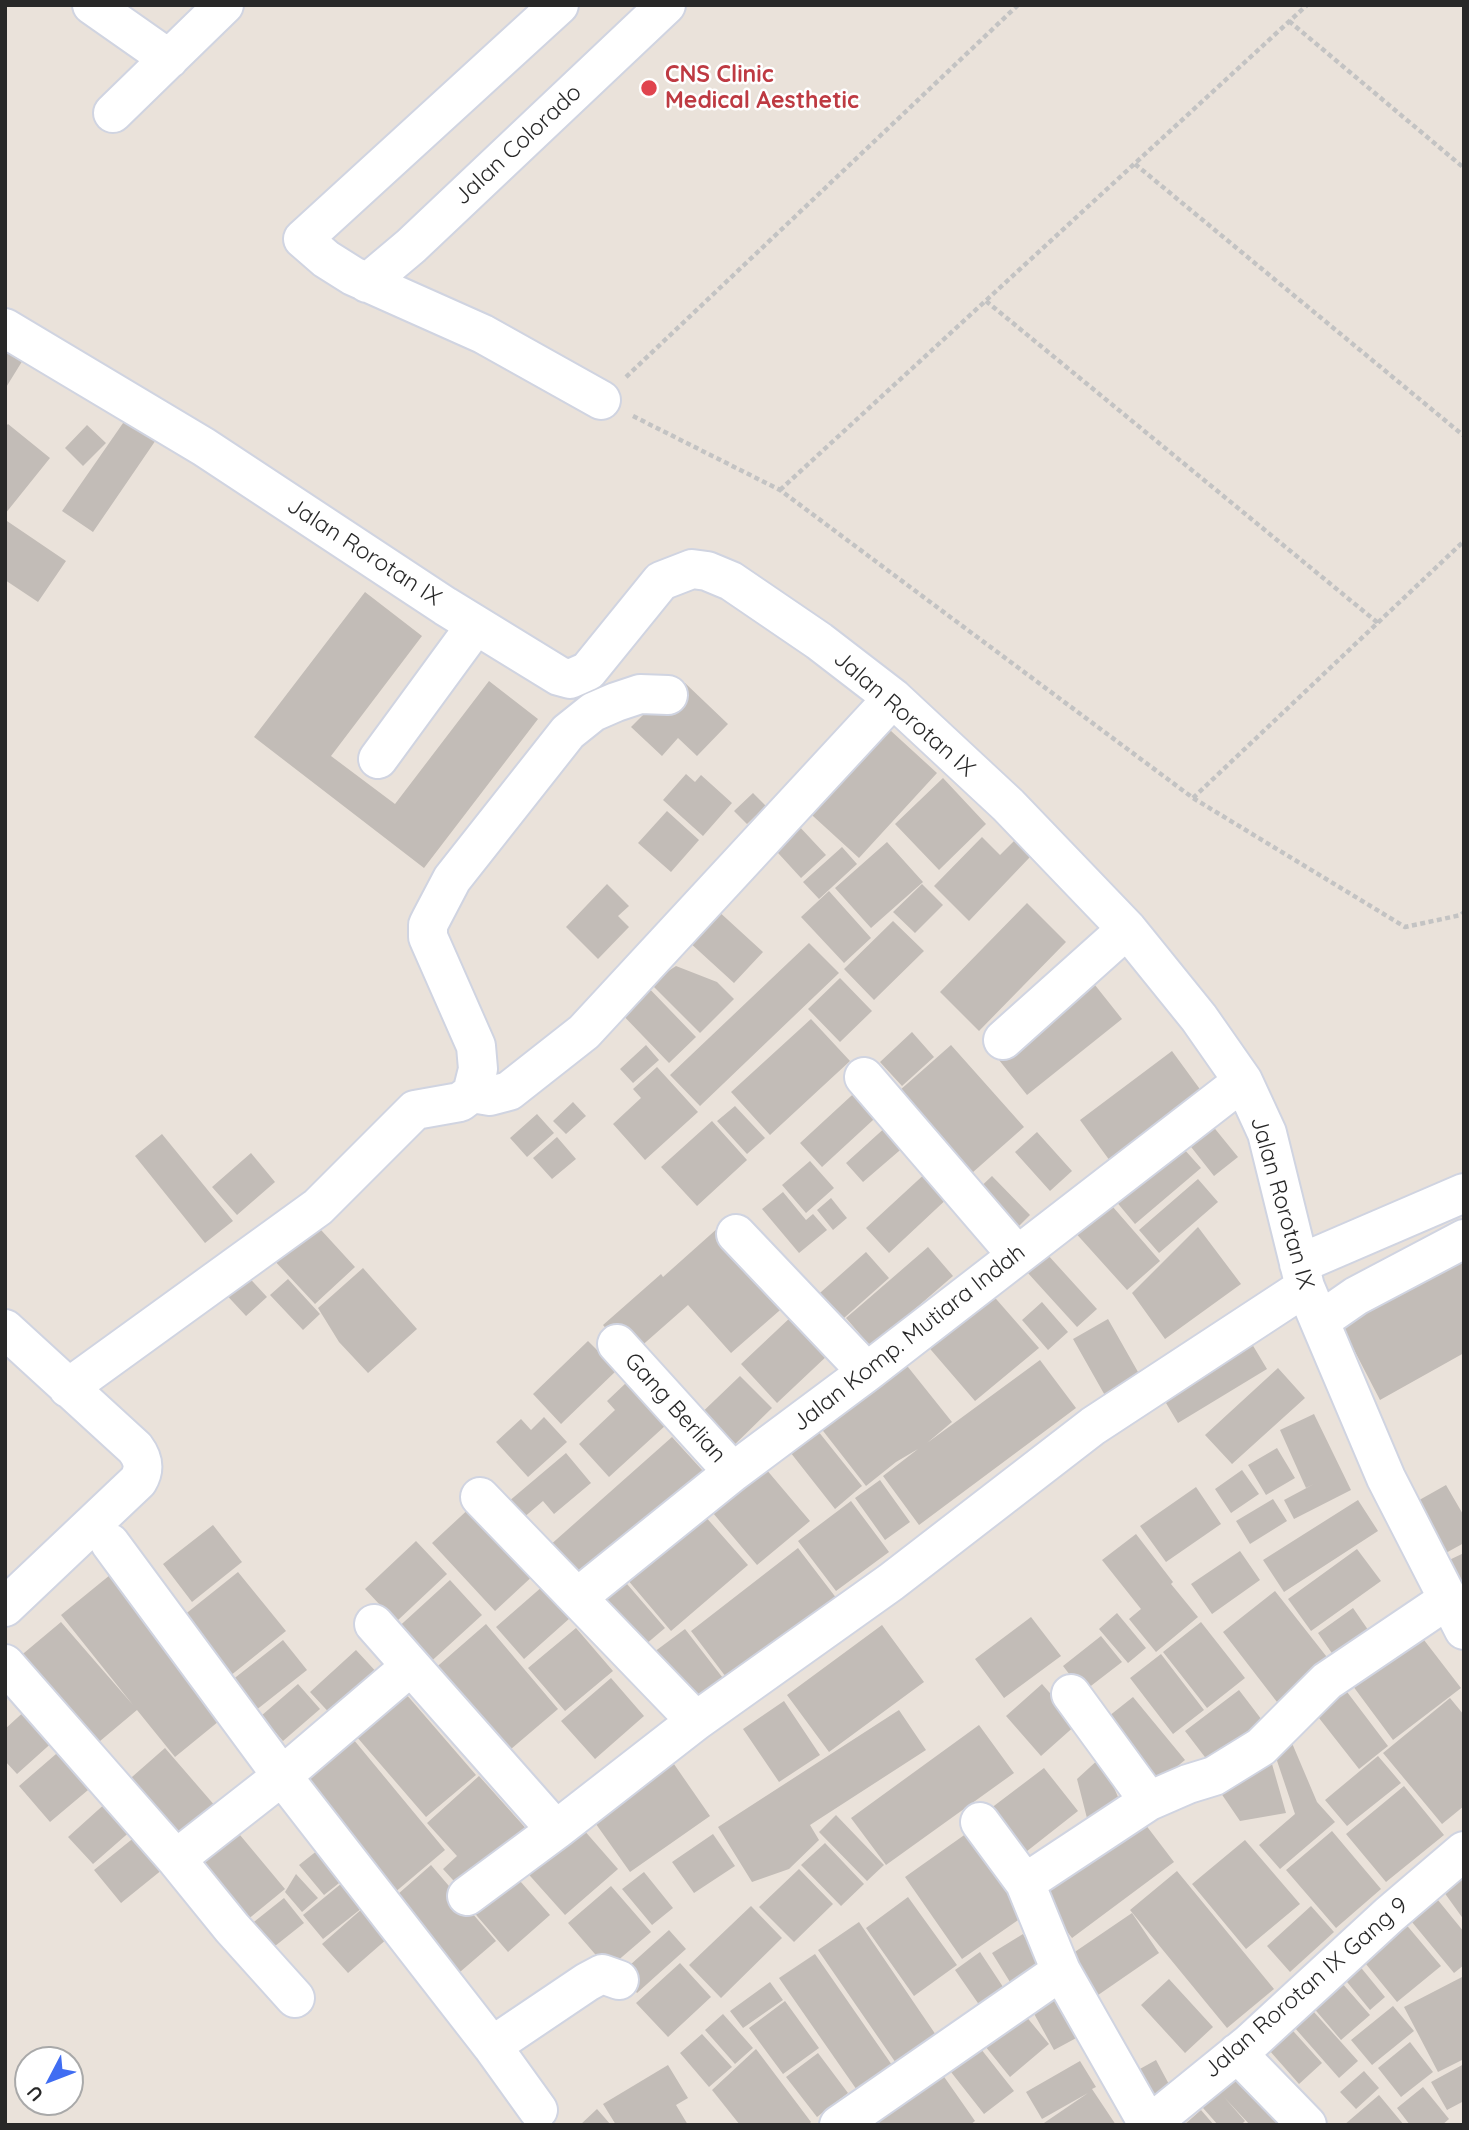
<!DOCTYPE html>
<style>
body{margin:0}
#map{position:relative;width:1469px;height:2130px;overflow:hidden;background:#eae2da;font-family:Quicksand,sans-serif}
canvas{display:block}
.frame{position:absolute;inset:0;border:7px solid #282828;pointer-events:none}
.north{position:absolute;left:14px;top:2046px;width:70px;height:70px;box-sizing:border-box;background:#fff;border:2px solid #a9a9a9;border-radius:50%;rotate:228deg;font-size:19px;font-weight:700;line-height:28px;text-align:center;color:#282828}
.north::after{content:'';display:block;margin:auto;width:24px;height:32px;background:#406df2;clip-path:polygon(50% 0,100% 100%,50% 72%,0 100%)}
</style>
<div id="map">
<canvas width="1469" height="2130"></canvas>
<div class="frame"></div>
<div class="north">U</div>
</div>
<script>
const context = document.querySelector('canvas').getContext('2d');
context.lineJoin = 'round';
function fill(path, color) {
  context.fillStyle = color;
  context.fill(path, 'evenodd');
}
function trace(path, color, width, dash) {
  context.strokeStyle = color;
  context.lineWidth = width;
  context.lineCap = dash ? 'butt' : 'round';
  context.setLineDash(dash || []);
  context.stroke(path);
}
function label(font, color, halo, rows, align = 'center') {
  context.font = font + ' Quicksand,sans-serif';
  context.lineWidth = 5;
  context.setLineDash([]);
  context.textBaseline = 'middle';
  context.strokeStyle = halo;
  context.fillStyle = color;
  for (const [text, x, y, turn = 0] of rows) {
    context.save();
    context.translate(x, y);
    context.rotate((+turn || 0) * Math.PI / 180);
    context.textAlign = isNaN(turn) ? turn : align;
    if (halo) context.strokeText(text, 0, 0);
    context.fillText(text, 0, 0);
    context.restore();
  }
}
fill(new Path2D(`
 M 5,341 L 26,355 L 5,389 Z
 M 130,413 L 160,434 L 93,532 L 62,511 Z
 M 8,424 L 50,458 L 5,514 L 5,427 Z
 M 87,425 L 106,443 L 83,466 L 65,448 Z
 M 7,521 L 66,561 L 38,602 L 5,580 Z
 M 365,592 L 422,636 L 331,756 L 395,804 L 489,681 L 538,719 L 424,868 L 254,737 Z
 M 685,683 L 728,724 L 697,756 L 678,738 L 662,756 L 631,727 L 655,703 L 661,709 Z
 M 879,720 L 937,773 L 859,858 L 802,806 Z
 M 686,774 L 695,782 L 701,775 L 732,803 L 703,836 L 663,800 Z
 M 943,778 L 986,824 L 939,870 L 895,824 Z
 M 753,793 L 766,806 L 747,824 L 734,811 Z
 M 667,811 L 699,840 L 671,872 L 638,843 Z
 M 797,824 L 826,855 L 801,878 L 768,842 Z
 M 982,837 L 1000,855 L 1014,841 L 1030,857 L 969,921 L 934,886 Z
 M 887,842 L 923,882 L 871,928 L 835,888 Z
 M 842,847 L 857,864 L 819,899 L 803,882 Z
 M 607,884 L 629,906 L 618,916 L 629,927 L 598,959 L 566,927 Z
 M 922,884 L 943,905 L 915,933 L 893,912 Z
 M 829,891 L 871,938 L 844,963 L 801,917 Z
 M 1027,903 L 1066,942 L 979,1031 L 940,992 Z
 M 716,909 L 763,952 L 734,983 L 688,941 Z
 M 893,921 L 924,951 L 874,1000 L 844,969 Z
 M 809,943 L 839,973 L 700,1106 L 670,1075 Z
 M 676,966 L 717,982 L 734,999 L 700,1033 L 650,983 Z
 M 1087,975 L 1122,1019 L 1027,1095 L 991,1050 Z
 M 840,978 L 872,1011 L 840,1042 L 808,1009 Z
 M 642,981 L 696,1037 L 669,1063 L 615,1007 Z
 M 811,1019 L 850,1061 L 770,1135 L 731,1092 Z
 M 912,1032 L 934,1057 L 902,1086 L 880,1062 Z
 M 646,1045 L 659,1060 L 633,1083 L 620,1069 Z
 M 951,1045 L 1024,1127 L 972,1173 L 899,1091 Z
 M 1172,1051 L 1202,1092 L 1110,1161 L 1080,1120 Z
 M 657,1067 L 698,1112 L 645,1160 L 613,1124 L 641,1098 L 633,1089 Z
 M 863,1085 L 885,1109 L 822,1167 L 800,1143 Z
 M 573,1102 L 586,1116 L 566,1134 L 553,1121 Z
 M 735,1106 L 765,1138 L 747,1154 L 717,1121 Z
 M 537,1114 L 554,1133 L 527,1157 L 510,1138 Z
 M 1207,1119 L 1238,1157 L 1214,1176 L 1184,1138 Z
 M 712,1121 L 747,1160 L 697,1206 L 661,1167 Z
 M 888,1125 L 906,1145 L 863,1182 L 846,1163 Z
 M 1037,1132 L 1072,1171 L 1050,1191 L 1015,1152 Z
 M 162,1134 L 233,1221 L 205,1243 L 135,1156 Z
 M 557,1137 L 576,1159 L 552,1179 L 533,1158 Z
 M 1175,1139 L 1201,1168 L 1135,1224 L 1110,1194 Z
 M 251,1153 L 275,1182 L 237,1215 L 212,1187 Z
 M 810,1161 L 834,1188 L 806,1213 L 782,1185 Z
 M 929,1170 L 951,1195 L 889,1253 L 866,1228 Z
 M 992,1176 L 1030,1215 L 1012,1233 L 973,1194 Z
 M 1198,1179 L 1218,1202 L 1159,1253 L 1139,1230 Z
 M 783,1192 L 806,1220 L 813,1214 L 827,1230 L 799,1253 L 762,1209 Z
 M 831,1198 L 847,1218 L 833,1230 L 817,1210 Z
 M 1106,1199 L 1160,1261 L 1127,1290 L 1072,1229 Z
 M 311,1219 L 355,1267 L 315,1304 L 271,1257 Z
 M 719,1227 L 787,1304 L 731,1353 L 688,1305 L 630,1356 L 603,1325 L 661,1274 L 663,1277 Z
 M 1198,1227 L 1241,1284 L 1165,1339 L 1132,1293 Z
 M 1037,1243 L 1097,1309 L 1077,1327 L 1017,1261 Z
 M 1464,1245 L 1464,1353 L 1380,1400 L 1337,1317 Z
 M 928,1247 L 953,1276 L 871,1347 L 846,1318 Z
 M 866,1252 L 889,1278 L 835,1326 L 812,1300 Z
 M 363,1268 L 417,1329 L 368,1373 L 339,1342 L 318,1308 Z
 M 242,1270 L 267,1297 L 246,1316 L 221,1289 Z
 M 288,1279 L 320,1314 L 303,1330 L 270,1295 Z
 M 983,1284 L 1039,1348 L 975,1401 L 919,1336 Z
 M 1042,1302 L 1068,1332 L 1048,1350 L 1022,1320 Z
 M 793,1315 L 829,1354 L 777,1403 L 741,1364 Z
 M 1108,1319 L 1142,1379 L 1107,1399 L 1073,1339 Z
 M 1246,1334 L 1267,1369 L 1178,1423 L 1157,1388 Z
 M 588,1341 L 617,1370 L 561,1424 L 533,1394 Z
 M 896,1352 L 952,1422 L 927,1443 L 1040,1360 L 1076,1408 L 919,1525 L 883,1476 L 918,1449 L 896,1462 L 866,1486 L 813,1418 Z
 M 1278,1368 L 1305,1398 L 1232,1464 L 1205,1435 Z
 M 740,1376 L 772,1408 L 724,1455 L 692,1422 Z
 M 627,1382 L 666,1425 L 609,1477 L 579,1444 L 615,1410 L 607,1401 Z
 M 1314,1414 L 1351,1490 L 1294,1519 L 1284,1500 L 1314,1484 L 1306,1488 L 1280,1430 Z
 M 544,1417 L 567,1442 L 528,1477 L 496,1442 L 521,1419 L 531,1430 Z
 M 810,1421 L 862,1486 L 835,1509 L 783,1443 Z
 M 672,1437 L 703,1471 L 578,1581 L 548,1547 Z
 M 1277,1448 L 1295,1478 L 1266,1495 L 1248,1465 Z
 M 566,1453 L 591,1483 L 554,1514 L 543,1501 L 522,1519 L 508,1502 Z
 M 760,1462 L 810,1521 L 757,1565 L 707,1506 Z
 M 1242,1470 L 1259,1494 L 1231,1513 L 1215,1489 Z
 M 880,1480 L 910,1522 L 885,1540 L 855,1498 Z
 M 1446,1485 L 1464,1516 L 1464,1543 L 1444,1554 L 1414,1503 Z
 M 1196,1487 L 1221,1524 L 1166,1562 L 1140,1526 Z
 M 1273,1499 L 1287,1521 L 1250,1544 L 1236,1521 Z
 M 1358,1500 L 1378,1531 L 1284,1592 L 1263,1560 Z
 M 851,1501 L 889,1552 L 836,1591 L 798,1541 Z
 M 474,1504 L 537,1572 L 495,1611 L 432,1543 Z
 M 697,1507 L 748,1565 L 671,1631 L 621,1572 Z
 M 213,1525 L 242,1562 L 192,1602 L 163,1564 Z
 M 1136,1534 L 1173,1582 L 1171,1584 L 1198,1617 L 1156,1652 L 1129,1619 L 1141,1609 L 1102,1560 Z
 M 416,1541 L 447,1574 L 396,1622 L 365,1589 Z
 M 798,1548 L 837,1599 L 729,1681 L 691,1631 Z
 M 1357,1549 L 1381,1581 L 1311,1631 L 1288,1599 Z
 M 1240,1551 L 1260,1580 L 1212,1614 L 1191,1584 Z
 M 1464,1553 L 1464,1595 L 1447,1561 Z
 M 238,1572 L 286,1631 L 230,1676 L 183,1616 Z
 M 110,1575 L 224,1717 L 175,1757 L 137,1710 L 87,1752 L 12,1663 L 61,1622 L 133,1705 L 61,1615 Z
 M 621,1577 L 665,1628 L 639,1650 L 595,1600 Z
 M 450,1580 L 482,1615 L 425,1667 L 393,1632 Z
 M 543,1586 L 570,1618 L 524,1659 L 496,1627 Z
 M 1275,1591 L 1330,1661 L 1277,1702 L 1223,1632 Z
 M 1353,1608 L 1373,1637 L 1338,1662 L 1318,1633 Z
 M 1117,1613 L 1146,1648 L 1128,1663 L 1099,1629 Z
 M 1031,1617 L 1061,1656 L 1004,1698 L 975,1659 Z
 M 1201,1622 L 1245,1678 L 1207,1708 L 1163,1652 Z
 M 486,1624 L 558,1709 L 504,1755 L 432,1671 Z
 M 882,1625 L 924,1682 L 829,1752 L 787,1695 Z
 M 1414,1627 L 1461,1688 L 1393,1740 L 1347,1678 Z
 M 576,1628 L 613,1671 L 565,1711 L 528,1668 Z
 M 685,1629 L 726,1682 L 692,1709 L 650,1655 Z
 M 1101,1636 L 1122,1662 L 1083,1692 L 1063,1666 Z
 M 283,1640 L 307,1670 L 246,1718 L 222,1688 Z
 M 356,1650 L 381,1677 L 335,1719 L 310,1692 Z
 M 1161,1654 L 1204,1710 L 1173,1734 L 1130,1678 Z
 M 611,1678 L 644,1716 L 595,1759 L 561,1721 Z
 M 1338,1680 L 1388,1746 L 1359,1769 L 1308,1704 Z
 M 298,1684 L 320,1709 L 283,1741 L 261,1716 Z
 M 1042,1684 L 1077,1724 L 1041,1756 L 1006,1716 Z
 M 399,1686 L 476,1775 L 426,1817 L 350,1729 Z
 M 1239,1690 L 1265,1724 L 1211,1765 L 1185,1731 Z
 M 1133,1697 L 1185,1760 L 1151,1788 L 1099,1724 Z
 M 1450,1698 L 1464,1715 L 1464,1806 L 1442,1824 L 1383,1753 Z
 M 784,1701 L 820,1755 L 779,1782 L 743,1729 Z
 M 28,1708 L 56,1739 L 17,1774 L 5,1761 L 5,1729 Z
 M 899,1710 L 926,1750 L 810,1825 L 819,1840 L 789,1869 L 752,1882 L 718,1827 Z
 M 979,1725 L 1014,1773 L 886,1865 L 851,1818 Z
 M 344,1728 L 445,1850 L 387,1899 L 286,1776 Z
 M 1286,1729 L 1317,1802 L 1335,1822 L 1280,1869 L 1259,1845 L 1295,1814 L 1270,1740 Z
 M 63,1748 L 94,1785 L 50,1822 L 19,1786 Z
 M 165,1748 L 216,1807 L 175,1842 L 124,1784 Z
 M 667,1754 L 710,1816 L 630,1872 L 586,1810 Z
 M 1378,1756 L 1401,1783 L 1347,1826 L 1325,1800 Z
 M 1101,1757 L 1121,1804 L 1088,1822 L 1077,1779 Z
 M 1272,1764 L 1286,1813 L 1240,1821 L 1212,1780 Z
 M 1044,1768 L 1078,1811 L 1017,1859 L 982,1815 Z
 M 479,1776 L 530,1833 L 462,1890 L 443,1869 L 457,1856 L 427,1823 Z
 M 1404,1786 L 1444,1835 L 1386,1882 L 1346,1834 Z
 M 108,1801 L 133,1829 L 93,1864 L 68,1837 Z
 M 836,1815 L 884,1865 L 867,1881 L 819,1832 Z
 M 1139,1816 L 1174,1862 L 1072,1938 L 1037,1892 Z
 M 576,1821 L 618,1869 L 565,1915 L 523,1868 Z
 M 977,1826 L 1034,1909 L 962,1959 L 905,1877 Z
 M 235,1829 L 285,1889 L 241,1925 L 191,1865 Z
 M 1332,1831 L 1381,1889 L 1336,1928 L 1286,1870 Z
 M 141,1832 L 168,1865 L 121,1903 L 94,1870 Z
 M 713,1834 L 735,1866 L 694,1893 L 672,1862 Z
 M 1245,1840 L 1300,1904 L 1246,1949 L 1192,1884 Z
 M 825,1843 L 864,1884 L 841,1906 L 801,1865 Z
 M 318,1850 L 343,1880 L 324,1895 L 299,1865 Z
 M 1464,1861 L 1464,1920 L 1436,1881 Z
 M 431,1865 L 496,1941 L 453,1978 L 389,1902 Z
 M 799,1869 L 833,1904 L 794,1942 L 759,1907 Z
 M 1177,1871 L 1274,1989 L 1227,2028 L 1130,1910 Z
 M 644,1872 L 673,1908 L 652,1925 L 622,1889 Z
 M 513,1873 L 550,1915 L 508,1952 L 471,1909 Z
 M 296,1874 L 318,1898 L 302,1912 L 285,1892 Z
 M 342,1883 L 362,1908 L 323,1939 L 303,1915 Z
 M 611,1886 L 651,1932 L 608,1969 L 568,1923 Z
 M 1433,1894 L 1464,1932 L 1464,1965 L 1454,1973 L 1407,1916 Z
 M 908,1897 L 957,1965 L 914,1996 L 866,1928 Z
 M 284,1898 L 304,1923 L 260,1958 L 240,1933 Z
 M 751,1906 L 782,1938 L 721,1998 L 689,1965 Z
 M 1311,1906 L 1334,1932 L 1290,1972 L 1267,1946 Z
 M 363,1908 L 388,1938 L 348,1973 L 322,1944 Z
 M 1132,1913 L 1159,1953 L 1088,2002 L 1060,1962 Z
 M 859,1922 L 938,2038 L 898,2066 L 818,1950 Z
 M 1404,1922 L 1441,1966 L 1397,2002 L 1361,1958 Z
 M 669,1930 L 686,1949 L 637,1993 L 620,1974 Z
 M 1023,1934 L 1041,1964 L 1010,1982 L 992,1953 Z
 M 980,1952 L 1013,2002 L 989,2019 L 955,1970 Z
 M 815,1954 L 894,2068 L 859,2093 L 779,1978 Z
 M 680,1963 L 711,1997 L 668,2037 L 636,2003 Z
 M 1358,1964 L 1385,1997 L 1370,2010 L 1343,1977 Z
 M 1334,1974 L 1370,2015 L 1341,2040 L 1306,1999 Z
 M 1464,1976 L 1464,2059 L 1438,2072 L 1404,2007 Z
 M 1169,1979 L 1213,2027 L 1185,2053 L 1141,2005 Z
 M 770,1982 L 783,2000 L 743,2028 L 730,2011 Z
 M 1053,1987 L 1080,2036 L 1054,2050 L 1027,2001 Z
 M 785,2001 L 819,2048 L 783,2074 L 749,2028 Z
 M 1305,2002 L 1358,2061 L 1339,2078 L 1287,2019 Z
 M 1393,2006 L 1414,2031 L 1372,2065 L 1351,2040 Z
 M 1020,2009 L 1049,2044 L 1010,2077 L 981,2041 Z
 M 723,2014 L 753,2048 L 735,2064 L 705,2030 Z
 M 1285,2022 L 1322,2063 L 1299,2084 L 1262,2042 Z
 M 702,2034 L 732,2067 L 709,2087 L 680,2053 Z
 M 970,2035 L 1014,2091 L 984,2114 L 940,2058 Z
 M 1410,2042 L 1433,2072 L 1401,2097 L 1378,2068 Z
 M 756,2049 L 811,2122 L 808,2125 L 740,2125 L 712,2090 Z
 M 818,2053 L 848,2093 L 817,2117 L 786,2077 Z
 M 1156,2060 L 1171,2088 L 1144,2102 L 1129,2075 Z
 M 933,2061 L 975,2121 L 970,2125 L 881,2125 L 868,2106 Z
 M 1080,2061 L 1096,2087 L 1092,2089 L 1116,2125 L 1041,2125 L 1088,2093 L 1042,2119 L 1026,2092 Z
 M 1238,2062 L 1291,2125 L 1250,2125 L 1224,2097 L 1245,2121 L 1241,2125 L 1218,2125 L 1196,2100 Z
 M 1464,2064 L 1464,2101 L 1447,2110 L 1431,2082 Z
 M 668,2065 L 688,2098 L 676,2105 L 688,2125 L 616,2125 L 603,2104 Z
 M 1364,2071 L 1379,2088 L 1356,2109 L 1340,2092 Z
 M 1423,2087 L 1449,2119 L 1442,2125 L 1410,2125 L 1397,2108 Z
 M 1379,2095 L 1404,2125 L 1344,2125 Z
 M 597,2109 L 611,2125 L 580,2125 Z
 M 1201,2110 L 1214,2125 L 1184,2125 Z`), '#c2bcb7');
const minor = new Path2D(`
 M 92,5 L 169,59
 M 559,5 L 303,239 L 326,259 L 353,276 L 483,334 L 601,400
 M 113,113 L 224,5
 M 367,283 L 411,246 L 666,5
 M 5,328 L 204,447 L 445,606 L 559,676 L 570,679 L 588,671 L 661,581 L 692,569 L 707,571 L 731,581 L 819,641 L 893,698 L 1008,805 L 1127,929 L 1199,1018 L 1243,1081 L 1267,1133 L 1305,1287 L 1386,1478 L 1464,1630
 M 378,759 L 476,625
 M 1003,1040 L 1127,929
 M 864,1077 L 1017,1255
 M 472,1093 L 490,1096 L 509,1091 L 584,1032 L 893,698
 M 736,1234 L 867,1372
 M 1299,1264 L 1464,1193
 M 1320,1321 L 1356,1296 L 1464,1239
 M 5,1329 L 135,1448 C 144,1460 145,1469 138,1481 L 5,1607
 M 617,1344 L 733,1472
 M 68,1388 L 318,1207 L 415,1110 L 460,1102 L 472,1093 L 478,1069 L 476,1046 L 428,937 L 428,925 L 431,919 L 452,879 L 568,732 L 593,712 L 616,702 L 640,694 L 668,695
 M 480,1497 L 696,1721
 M 110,1543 L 282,1776 L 492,2046 L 538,2110
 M 578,1597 L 733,1472 L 867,1372 L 1243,1081
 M 374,1624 L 411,1666
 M 5,1664 L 176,1859 L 282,1776 L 411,1666 L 556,1830 L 696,1721 L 891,1582 L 1093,1426 L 1305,1287
 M 1071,1694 L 1149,1801
 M 980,1822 L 1025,1883
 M 176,1859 L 232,1928 L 295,1998
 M 467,1896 L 556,1830
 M 492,2046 L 587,1982 L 602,1974 L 619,1980
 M 1237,2053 L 1307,2125
 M 1148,2124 L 1061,1971 L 1025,1883 L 1149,1801 L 1188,1784 L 1214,1776 L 1261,1747 L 1327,1681 L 1447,1600
 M 839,2125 L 1061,1971
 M 1149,2125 L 1250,2043 L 1389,1915 L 1464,1851`);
trace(minor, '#d0d4e1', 42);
trace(new Path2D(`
 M 1289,21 L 1464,168
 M 1135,164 L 1464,436
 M 986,301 L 1378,623
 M 626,377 L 1018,5
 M 633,416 L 780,490 L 1193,798 L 1405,927 L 1461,915 L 1464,912
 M 780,490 L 1307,5
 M 1193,798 L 1464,541`), '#c3c3c3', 4.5, [5, 3.5]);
trace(minor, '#fff', 38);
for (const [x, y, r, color] of [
 [649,88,9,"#e0444e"]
]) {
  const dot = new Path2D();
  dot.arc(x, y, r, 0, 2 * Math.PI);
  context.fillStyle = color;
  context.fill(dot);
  trace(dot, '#fff', 2.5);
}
label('bold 23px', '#be3a42', '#fff', [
 ["CNS Clinic",665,75],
 ["Medical Aesthetic",665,101]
], 'left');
label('23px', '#282828', '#fff', [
 ["Jalan Colorado",518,145,-43],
 ["Jalan Rorotan IX",364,552,33],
 ["Jalan Rorotan IX",904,714,41],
 ["Jalan Rorotan IX",1282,1203,74],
 ["Jalan Komp. Mutiara Indah",909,1338,-38],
 ["Gang Berlian",675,1408,48],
 ["Jalan Rorotan IX Gang 9",1306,1988,-41]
]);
</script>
